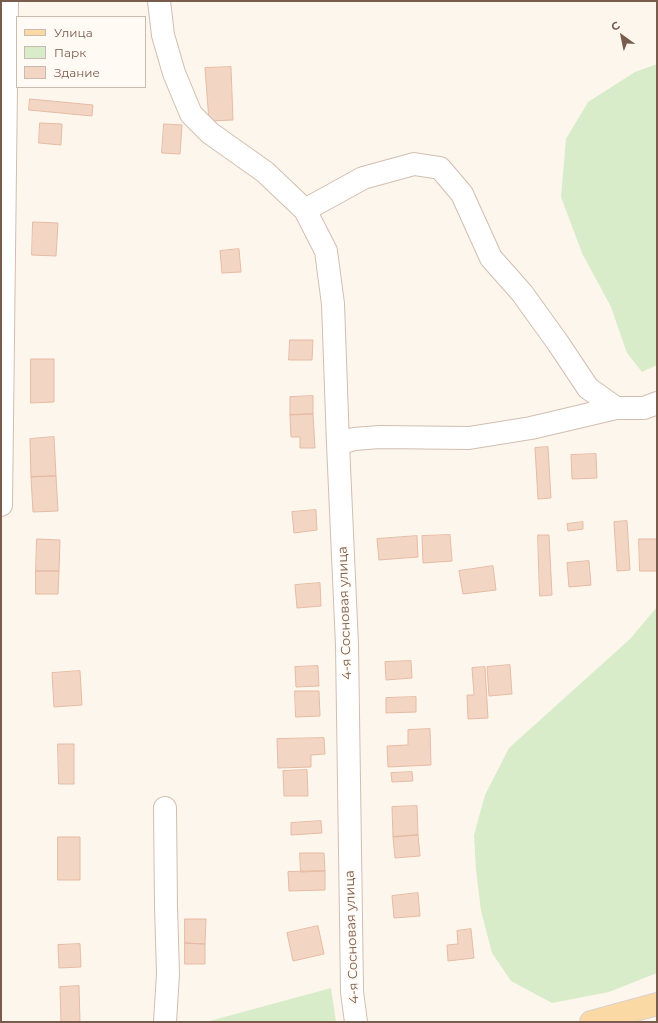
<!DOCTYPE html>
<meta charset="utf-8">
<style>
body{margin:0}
#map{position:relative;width:658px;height:1023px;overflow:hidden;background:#fdf6ec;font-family:Montserrat,sans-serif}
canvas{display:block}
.frame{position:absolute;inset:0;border:2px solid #7a5c4d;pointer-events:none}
.legend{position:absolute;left:16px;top:16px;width:130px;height:72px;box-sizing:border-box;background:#fffaf3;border:1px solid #cabbb1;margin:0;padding:5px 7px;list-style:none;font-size:12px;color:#7a5c4d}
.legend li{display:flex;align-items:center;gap:8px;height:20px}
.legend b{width:20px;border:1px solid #cabbb1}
.north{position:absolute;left:602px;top:16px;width:40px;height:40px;-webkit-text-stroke:3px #fffaf3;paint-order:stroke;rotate:327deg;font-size:11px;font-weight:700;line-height:16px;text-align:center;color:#7a5c4d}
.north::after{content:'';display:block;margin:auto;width:14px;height:18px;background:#7a5c4d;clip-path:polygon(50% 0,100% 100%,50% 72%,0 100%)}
</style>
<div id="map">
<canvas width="658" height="1023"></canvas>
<div class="frame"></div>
<ul class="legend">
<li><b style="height:5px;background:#fbd9a5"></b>Улица</li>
<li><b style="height:11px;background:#d8ecc9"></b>Парк</li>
<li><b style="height:11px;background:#f3d5c3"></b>Здание</li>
</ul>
<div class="north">С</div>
</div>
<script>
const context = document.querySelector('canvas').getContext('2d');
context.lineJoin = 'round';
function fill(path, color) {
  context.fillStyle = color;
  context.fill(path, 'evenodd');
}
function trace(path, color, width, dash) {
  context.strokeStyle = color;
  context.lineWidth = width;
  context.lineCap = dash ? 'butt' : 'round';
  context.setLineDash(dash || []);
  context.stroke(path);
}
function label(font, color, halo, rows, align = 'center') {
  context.font = font + ' Montserrat,sans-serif';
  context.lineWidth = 3;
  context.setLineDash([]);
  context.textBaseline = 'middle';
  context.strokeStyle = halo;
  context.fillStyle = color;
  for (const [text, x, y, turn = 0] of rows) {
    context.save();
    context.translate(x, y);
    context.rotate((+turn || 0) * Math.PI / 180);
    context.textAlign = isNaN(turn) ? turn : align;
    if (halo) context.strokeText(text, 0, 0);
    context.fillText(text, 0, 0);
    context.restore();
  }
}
fill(new Path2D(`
 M 657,64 L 657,365 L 642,372 L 627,353 L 611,307 L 582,253 L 561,197 L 566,139 L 588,102 L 635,72 Z
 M 657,607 L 657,973 L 609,992 L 552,1003 L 511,981 L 492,953 L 481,911 L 476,870 L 474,835 L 485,795 L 509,748 L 630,639 Z
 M 331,988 L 336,1022 L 206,1022 Z`), '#d8ecc9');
const building = new Path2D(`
 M 231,67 L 233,120 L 209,121 L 205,68 Z
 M 30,99 L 93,105 L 92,116 L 29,110 Z
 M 40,123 L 62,124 L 61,145 L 39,143 Z
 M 164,124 L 182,125 L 180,154 L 162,153 Z
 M 33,222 L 58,223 L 56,256 L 32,255 Z
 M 239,249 L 241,272 L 222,273 L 220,251 Z
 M 290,340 L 313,340 L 312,360 L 289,360 Z
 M 31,359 L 54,359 L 54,402 L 31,403 Z
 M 313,396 L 313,414 L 290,415 L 290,397 Z
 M 313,414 L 315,448 L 300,448 L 300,437 L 291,437 L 290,415 Z
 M 54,437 L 56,476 L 31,477 L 30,439 Z
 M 548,447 L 551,498 L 538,499 L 535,448 Z
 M 596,454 L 597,478 L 572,479 L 571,455 Z
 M 56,476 L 58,511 L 33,512 L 31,477 Z
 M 316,510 L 317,530 L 294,533 L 292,512 Z
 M 627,521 L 630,570 L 617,571 L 614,522 Z
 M 583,522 L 583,529 L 568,531 L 567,524 Z
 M 450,535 L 452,561 L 423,563 L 422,536 Z
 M 538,535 L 549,535 L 552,595 L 540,596 Z
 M 417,536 L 418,557 L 379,560 L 377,539 Z
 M 37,539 L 60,540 L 59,571 L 36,571 Z
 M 639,539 L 657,539 L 657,571 L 640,571 Z
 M 589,561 L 591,585 L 569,587 L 567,563 Z
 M 493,566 L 496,590 L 463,594 L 459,571 Z
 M 36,571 L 59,571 L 58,594 L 36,594 Z
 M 320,583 L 321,606 L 297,608 L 295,585 Z
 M 411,661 L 412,678 L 386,680 L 385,662 Z
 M 510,665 L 512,694 L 489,696 L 487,667 Z
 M 318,666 L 319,686 L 296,687 L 295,667 Z
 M 485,667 L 488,718 L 468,719 L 467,695 L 474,695 L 472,668 Z
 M 80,671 L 82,705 L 54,707 L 52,673 Z
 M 295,691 L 319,691 L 320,716 L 296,717 Z
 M 416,697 L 416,712 L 386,713 L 386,698 Z
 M 430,729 L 431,765 L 388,767 L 387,746 L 408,745 L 408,730 Z
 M 324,738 L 325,754 L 311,755 L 311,767 L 278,768 L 277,739 Z
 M 58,744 L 74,744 L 74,784 L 59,784 Z
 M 307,770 L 308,796 L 284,796 L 283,771 Z
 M 412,772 L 413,781 L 392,782 L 391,773 Z
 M 417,806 L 418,835 L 393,837 L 392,807 Z
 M 321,821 L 322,833 L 291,835 L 291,823 Z
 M 418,835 L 420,856 L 395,858 L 393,837 Z
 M 58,837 L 80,837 L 80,880 L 58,880 Z
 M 300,853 L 324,853 L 325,871 L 301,872 Z
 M 325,871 L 325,890 L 289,891 L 288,872 Z
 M 418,893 L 420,916 L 394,918 L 392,896 Z
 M 185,919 L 206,919 L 205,944 L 185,943 Z
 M 318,926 L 324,954 L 293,961 L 287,933 Z
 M 471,929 L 474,958 L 448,961 L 447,945 L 458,944 L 457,931 Z
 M 185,943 L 205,944 L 205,964 L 185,964 Z
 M 80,944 L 81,967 L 59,968 L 58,945 Z
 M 79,986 L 80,1022 L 61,1022 L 60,987 Z`);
fill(building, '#f3d5c3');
trace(building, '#e6bba3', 1);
const minor = new Path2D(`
 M 159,1 L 163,35 L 174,73 L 191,114 L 210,133 L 265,172 L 305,210 L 326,251 L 333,304 L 338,444 L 347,645 L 351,919 L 352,992 L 356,1022
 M 305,210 L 363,178 L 414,164 L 440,168 L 462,194 L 491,258 L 522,293 L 558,343 L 588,388 L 616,408 L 644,408 L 657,403
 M 338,444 L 354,439 L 380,437 L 469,438 L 531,428 L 616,408
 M 1,505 L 7,1
 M 165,1022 L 168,974 L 166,906 L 165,808`);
const major = new Path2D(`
 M 591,1022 L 657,1004`);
trace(minor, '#d1beb0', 24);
trace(major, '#dad1cd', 24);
trace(minor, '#fff', 22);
trace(major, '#fbd9a5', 22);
label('13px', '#7a5c4d', '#fffaf3', [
 ["4-я Сосновая улица",345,613,-92],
 ["4-я Сосновая улица",352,937,-92]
]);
</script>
